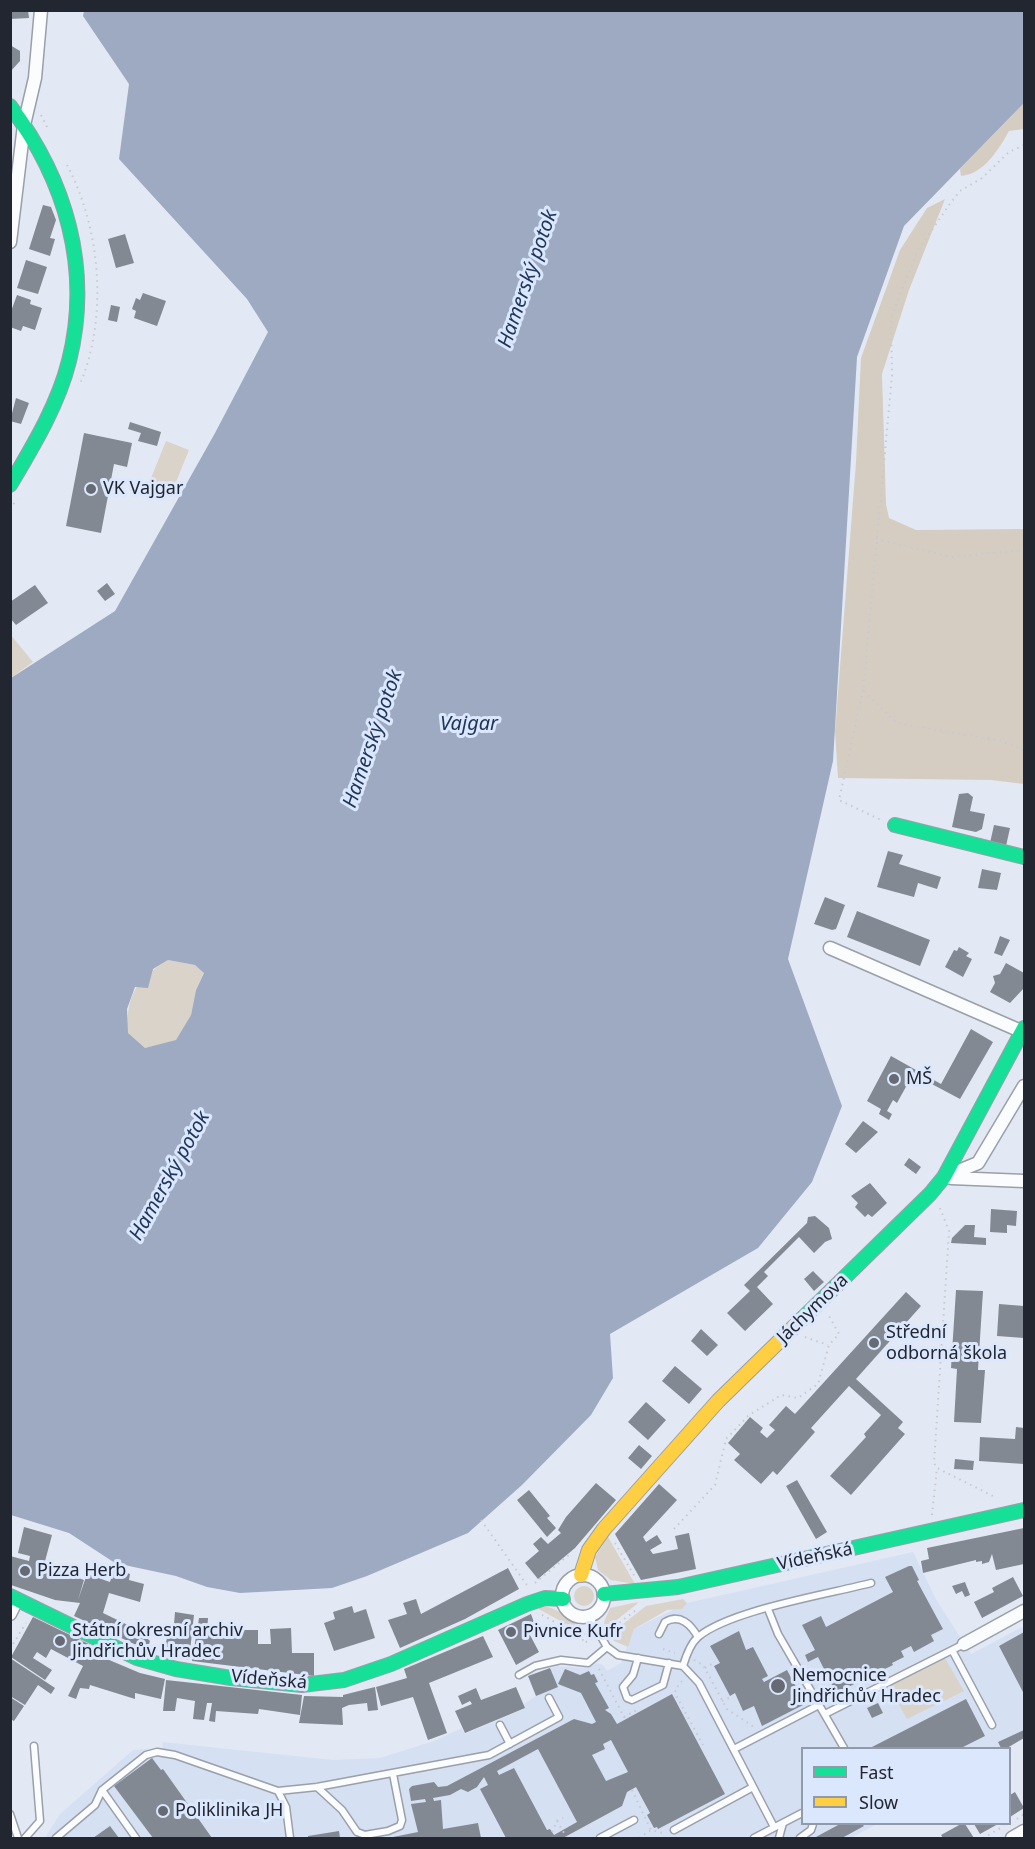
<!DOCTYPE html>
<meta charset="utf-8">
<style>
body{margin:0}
#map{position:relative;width:1035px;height:1849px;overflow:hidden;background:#e3e9f4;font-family:"Noto Sans",sans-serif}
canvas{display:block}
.frame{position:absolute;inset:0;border:12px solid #212630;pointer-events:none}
.legend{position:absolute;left:801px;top:1747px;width:210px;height:78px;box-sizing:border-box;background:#dbe7fc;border:2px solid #919aaa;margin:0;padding:8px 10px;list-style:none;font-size:18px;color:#212630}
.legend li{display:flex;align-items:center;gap:12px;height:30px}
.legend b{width:30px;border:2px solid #919aaa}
</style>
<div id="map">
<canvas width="1035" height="1849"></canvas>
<div class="frame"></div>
<ul class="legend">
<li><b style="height:8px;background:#16e098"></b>Fast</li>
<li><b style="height:8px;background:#ffcf43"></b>Slow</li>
</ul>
</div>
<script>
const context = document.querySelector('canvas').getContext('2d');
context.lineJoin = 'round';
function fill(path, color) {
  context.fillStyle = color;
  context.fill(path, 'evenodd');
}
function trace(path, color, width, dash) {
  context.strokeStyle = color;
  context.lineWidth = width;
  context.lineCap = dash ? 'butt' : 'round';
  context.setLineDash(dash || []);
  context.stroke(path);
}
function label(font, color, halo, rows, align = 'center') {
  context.font = font + ' "Noto Sans",sans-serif';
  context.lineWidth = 6;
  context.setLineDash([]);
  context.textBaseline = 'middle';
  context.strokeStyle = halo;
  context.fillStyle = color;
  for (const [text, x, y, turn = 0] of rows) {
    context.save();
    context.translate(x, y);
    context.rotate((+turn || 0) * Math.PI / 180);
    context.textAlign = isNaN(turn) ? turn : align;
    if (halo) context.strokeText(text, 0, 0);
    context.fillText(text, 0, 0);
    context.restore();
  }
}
fill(new Path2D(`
 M 913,1552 L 937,1601 L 971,1654 L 1024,1626 L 1024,1738 L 1007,1748 L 802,1748 L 802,1824 L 877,1824 L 851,1838 L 45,1838 L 60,1814 L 133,1750 L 163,1748 L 162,1742 L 333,1760 L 380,1758 L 434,1741 L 462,1728 L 465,1734 L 524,1709 L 524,1704 L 536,1696 L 529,1676 L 557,1666 L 588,1668 L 597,1663 L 603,1665 L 607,1671 L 621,1663 L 634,1629 L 687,1603 Z`), '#d5e0f3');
fill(new Path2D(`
 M 166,441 L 189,450 L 172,492 L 149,483 Z
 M 10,634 L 33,662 L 11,678 L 10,677 Z
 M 168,960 L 195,965 L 204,972 L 196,990 L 191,1015 L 176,1041 L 145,1048 L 127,1033 C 127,995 135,980 168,960 Z
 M 608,1537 L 635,1584 L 611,1580 L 598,1570 L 595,1557 Z
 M574 1596a10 10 0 1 1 20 0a10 10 0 1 1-20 0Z
 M 683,1599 L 687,1603 L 682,1609 L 667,1610 L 634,1629 L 628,1647 L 614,1641 L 609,1635 L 646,1606 Z
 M 638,1602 L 637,1604 L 605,1629 L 604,1622 L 610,1608 Z
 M 544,1606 C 560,1609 577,1624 587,1636 L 537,1608 Z
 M 943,1655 L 964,1691 L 907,1719 L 887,1684 Z`), '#dad3ca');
fill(new Path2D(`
 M 1024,103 L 1024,129 L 1009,131 C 999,149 984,174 961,176 L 960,169 Z
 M 945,199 L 909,290 L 882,374 L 886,504 L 889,518 L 916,530 L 1024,529 L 1024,784 L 991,780 L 838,778 L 835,731 L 856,462 L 861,358 L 900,250 L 927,208 Z`), '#d5cdc2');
fill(new Path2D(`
 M 84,11 L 1024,11 L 1024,103 L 904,226 L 857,357 L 833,761 L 788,959 L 842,1106 L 812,1182 L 758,1248 L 610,1334 L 613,1378 L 591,1415 L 522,1485 L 468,1533 L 367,1576 L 332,1588 L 240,1593 L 207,1587 L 176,1576 L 115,1563 L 69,1533 L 11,1515 L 11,678 L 115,611 L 215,433 L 268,332 L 247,299 L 119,159 L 129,84 L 83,16 ZM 168,960 L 195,965 L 204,973 L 196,990 L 191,1015 L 176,1040 L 145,1048 L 128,1033 L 127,1009 L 135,987 L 148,988 L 153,969 Z`), '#9eaac1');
fill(new Path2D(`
 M 10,10 L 28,10 L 29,18 L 10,19 Z
 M 10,45 L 20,51 L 20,61 L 10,72 Z
 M 43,205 L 51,207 L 56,220 L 50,238 L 55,239 L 50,256 L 29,249 Z
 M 125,234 L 134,263 L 116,268 L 108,239 Z
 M 26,260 L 47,267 L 38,294 L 17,288 Z
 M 143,293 L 166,301 L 157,326 L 134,318 L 136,311 L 132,309 L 136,298 L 140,300 Z
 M 17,295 L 31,300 L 30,304 L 42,308 L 35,330 L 23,326 L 21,331 L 10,327 L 10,314 Z
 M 111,305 L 120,307 L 117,322 L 108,320 Z
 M 16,398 L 29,403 L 21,424 L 10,421 Z
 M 130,422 L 161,432 L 157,446 L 138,441 L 141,433 L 128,429 Z
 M 84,433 L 132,443 L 127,467 L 114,464 L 101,533 L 66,526 Z
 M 107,583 L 115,594 L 105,601 L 97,591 Z
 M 35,585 L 48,603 L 16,625 L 10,618 L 10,602 Z
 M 968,793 L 973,797 L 970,811 L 985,814 L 982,829 L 976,832 L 952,827 L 959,794 Z
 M 994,825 L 1010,828 L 1006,846 L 990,843 Z
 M 888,851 L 903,855 L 899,864 L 941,877 L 937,889 L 918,883 L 914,897 L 877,887 Z
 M 982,869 L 1001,873 L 997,890 L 978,888 Z
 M 825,897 L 845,905 L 836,929 L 832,930 L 814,924 Z
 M 857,911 L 930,940 L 920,966 L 847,937 Z
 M 1000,936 L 1010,940 L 1002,956 L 994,953 Z
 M 959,947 L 969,953 L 966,956 L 972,959 L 963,977 L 945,967 L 954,950 L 957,951 Z
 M 1006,963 L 1024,973 L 1024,988 L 1010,1003 L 990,992 L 995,983 L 993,976 L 1000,974 Z
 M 971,1029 L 993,1042 L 960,1099 L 913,1074 L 897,1103 L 893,1100 L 887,1111 L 892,1114 L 889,1120 L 879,1114 L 881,1109 L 867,1101 L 891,1056 L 941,1084 Z
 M 863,1121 L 878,1132 L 856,1153 L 845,1144 Z
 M 909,1158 L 921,1167 L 916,1174 L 904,1165 Z
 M 870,1183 L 887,1203 L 872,1217 L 868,1214 L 865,1217 L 855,1207 L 858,1203 L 851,1196 Z
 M 991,1209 L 1017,1211 L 1016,1226 L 1007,1225 L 1007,1233 L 990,1232 Z
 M 815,1216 L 829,1228 L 832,1239 L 825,1242 L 814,1253 L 799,1237 L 764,1272 L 768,1276 L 757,1287 L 773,1304 L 745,1331 L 727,1313 L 750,1291 L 744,1285 L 807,1223 L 808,1217 Z
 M 965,1225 L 975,1225 L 974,1237 L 986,1238 L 986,1245 L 951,1243 L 952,1238 Z
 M 813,1271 L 824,1282 L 814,1291 L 804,1279 Z
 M 956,1290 L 983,1291 L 978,1370 L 985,1370 L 981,1423 L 954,1422 L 957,1369 L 951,1368 Z
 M 906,1292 L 921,1306 L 856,1379 L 903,1422 L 898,1428 L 905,1434 L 851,1495 L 830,1476 L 866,1437 L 864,1434 L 881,1415 L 849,1386 L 811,1428 L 815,1432 L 777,1475 L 773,1471 L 761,1484 L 734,1460 L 740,1454 L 728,1443 L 750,1417 L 763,1428 L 760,1432 L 767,1438 L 775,1430 L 769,1425 L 786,1406 L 795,1414 Z
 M 999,1304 L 1024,1306 L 1024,1338 L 997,1336 Z
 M 701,1329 L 718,1345 L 707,1356 L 691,1341 Z
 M 675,1366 L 702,1389 L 689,1404 L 662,1381 Z
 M 646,1402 L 666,1420 L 648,1440 L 628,1422 Z
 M 1016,1427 L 1024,1428 L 1024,1464 L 979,1461 L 980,1437 L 1015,1439 Z
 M 639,1445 L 652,1456 L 641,1469 L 628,1458 Z
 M 955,1459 L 974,1461 L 973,1470 L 954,1469 Z
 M 797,1480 L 827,1532 L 816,1539 L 786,1486 Z
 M 596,1483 L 616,1500 L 575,1548 L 538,1579 L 525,1563 L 539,1551 L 533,1544 L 541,1537 L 548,1544 L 561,1533 L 558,1530 L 566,1517 Z
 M 659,1484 L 677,1500 L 643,1537 L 646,1542 L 657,1535 L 662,1543 L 650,1550 L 653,1554 L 678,1549 L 675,1536 L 689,1533 L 696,1569 L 641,1580 L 615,1534 Z
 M 529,1490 L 550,1516 L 547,1518 L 556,1528 L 547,1537 L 517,1500 Z
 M 24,1527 L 52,1535 L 44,1565 L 84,1580 L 78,1600 L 87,1574 L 110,1582 L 114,1568 L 130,1574 L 129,1580 L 144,1584 L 140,1602 L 109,1593 L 103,1613 L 138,1630 L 150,1641 L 147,1650 L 74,1616 L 80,1603 L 55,1600 L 11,1585 L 10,1556 L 29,1561 L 30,1556 L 18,1553 Z
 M 1024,1528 L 1024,1564 L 996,1570 L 992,1554 L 989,1562 L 982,1564 L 982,1561 L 976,1562 L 976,1560 L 923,1573 L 921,1561 L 929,1559 L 927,1548 Z
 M 909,1566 L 912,1566 L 919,1580 L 917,1581 L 943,1629 L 931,1635 L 934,1641 L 914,1652 L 911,1646 L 901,1651 L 904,1657 L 892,1663 L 893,1665 L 836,1693 L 818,1657 L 808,1662 L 805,1655 L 815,1650 L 802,1625 L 821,1616 L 826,1627 L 893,1592 L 885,1577 Z
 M 508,1568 L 519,1589 L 465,1619 L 400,1648 L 388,1620 L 407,1614 L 403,1603 L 416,1599 L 421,1614 Z
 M 1013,1577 L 1023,1596 L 982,1618 L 974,1602 L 994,1592 L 992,1588 Z
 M 965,1582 L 970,1595 L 965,1597 L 962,1591 L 956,1594 L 952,1586 Z
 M 352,1606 L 354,1613 L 366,1609 L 375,1638 L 334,1651 L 324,1623 L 335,1619 L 333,1612 Z
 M 175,1612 L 194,1615 L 189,1660 L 167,1653 L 166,1642 L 168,1635 L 173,1636 Z
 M 531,1614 L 537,1631 L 530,1635 L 539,1652 L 516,1665 L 498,1630 Z
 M 33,1617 L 97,1648 L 95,1654 L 140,1673 L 165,1679 L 161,1699 L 135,1693 L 135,1699 L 90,1685 L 89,1689 L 80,1688 L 76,1699 L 68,1696 L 83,1666 L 51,1649 L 46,1658 L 37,1652 L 33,1658 L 52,1670 L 45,1680 L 11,1657 Z
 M 199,1618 L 208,1618 L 207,1632 L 223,1634 L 223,1630 L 258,1630 L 258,1644 L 271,1644 L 270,1629 L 291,1628 L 292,1653 L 314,1653 L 314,1676 L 192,1661 Z
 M 739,1631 L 746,1650 L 753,1647 L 768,1676 L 762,1679 L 764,1682 L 787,1670 L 805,1704 L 762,1726 L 754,1706 L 743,1711 L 735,1693 L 730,1696 L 714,1666 L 720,1663 L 710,1646 Z
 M 1024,1632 L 1024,1694 L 999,1646 Z
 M 483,1636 L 493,1657 L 429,1683 L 447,1733 L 428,1740 L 413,1697 L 381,1706 L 376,1687 L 407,1678 L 404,1669 Z
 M 10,1658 L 55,1688 L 51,1694 L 38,1685 L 25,1705 L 10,1696 Z
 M 550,1668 L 558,1687 L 536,1696 L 528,1676 Z
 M 565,1669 L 580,1675 L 589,1671 L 591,1675 L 594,1674 L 598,1682 L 595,1683 L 609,1708 L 605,1710 L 611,1714 L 617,1724 L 672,1694 L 725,1794 L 658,1829 L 657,1827 L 654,1828 L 647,1815 L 650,1813 L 636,1787 L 627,1792 L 622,1806 L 563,1838 L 506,1838 L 480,1789 L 488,1785 L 484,1777 L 477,1787 L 468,1792 L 461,1789 L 450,1795 L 433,1798 L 434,1801 L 441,1800 L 443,1829 L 478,1823 L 481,1838 L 388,1838 L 418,1832 L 411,1804 L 426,1802 L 425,1799 L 411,1801 L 409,1789 L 412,1786 L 434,1782 L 438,1787 L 447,1786 L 574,1719 L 592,1724 L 596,1722 L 581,1693 L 558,1684 ZM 611,1740 L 628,1772 L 606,1781 L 592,1755 L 605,1749 L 603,1744 ZM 538,1749 L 577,1822 L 554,1835 L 550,1829 L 547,1830 L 514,1768 L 499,1775 L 497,1771 Z
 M 166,1680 L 302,1695 L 300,1715 L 259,1709 L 258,1714 L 216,1711 L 215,1722 L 209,1721 L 212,1703 L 207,1703 L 204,1720 L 193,1719 L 195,1701 L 177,1698 L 175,1711 L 163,1711 Z
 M 375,1687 L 378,1710 L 368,1711 L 367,1703 L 349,1705 L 342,1708 L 343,1725 L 299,1723 L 304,1696 L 343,1697 L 343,1695 Z
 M 516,1687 L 525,1708 L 465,1733 L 455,1711 L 472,1704 L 470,1701 L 462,1705 L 458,1696 L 476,1688 L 481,1700 Z
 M 10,1697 L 24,1706 L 14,1721 L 10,1719 Z
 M 966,1699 L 985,1736 L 961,1748 L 870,1748 Z
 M 878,1703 L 883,1713 L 872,1718 L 867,1708 Z
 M 1024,1730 L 1024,1738 L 1007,1748 L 1001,1748 L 998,1742 Z
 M 152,1758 L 161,1770 L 163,1769 L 212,1838 L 153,1838 L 114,1786 Z
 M 1015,1792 L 1024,1808 L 1010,1817 L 1010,1795 Z
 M 840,1824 L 862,1824 L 864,1826 L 842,1838 L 814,1838 Z
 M 961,1824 L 965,1824 L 974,1838 L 943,1838 L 941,1835 Z
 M 974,1824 L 998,1824 L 980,1834 Z
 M 110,1826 L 119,1838 L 93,1838 Z
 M 339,1831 L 340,1838 L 308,1838 L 308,1836 Z`), '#838992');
const lane = new Path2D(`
 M 768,1609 L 778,1634 L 844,1748
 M 589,1616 L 607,1647 L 618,1655 L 683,1666 L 699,1683 L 774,1827
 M 659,1634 L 665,1622 C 680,1613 691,1625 698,1637
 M 952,1650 L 992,1725
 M 638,1658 L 633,1675 L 623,1687 L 627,1698 L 632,1700 L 663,1685 L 669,1663
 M 683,1666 C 686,1656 690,1644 698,1637 C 730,1610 829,1594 871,1583
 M 519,1675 L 535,1666 L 561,1660 L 588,1663 L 607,1647
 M 825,1714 L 964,1644
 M 500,1725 L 510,1744
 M 734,1749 L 817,1706
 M 317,1787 L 342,1810 L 357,1832 L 365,1835 L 388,1831 L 400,1826 L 402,1820 L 393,1774
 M 102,1790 L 136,1838
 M 278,1791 L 317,1787 L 489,1755 L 559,1717 L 549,1698
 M 10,1814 L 18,1838
 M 674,1830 L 753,1787
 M 25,1838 L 40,1821 L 34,1746
 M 56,1838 L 95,1805 L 102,1790 L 146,1755 L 157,1752 L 175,1755 L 278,1791 L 286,1807 L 290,1838
 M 600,1838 L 634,1820
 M 754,1838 L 802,1813
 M 779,1838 L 783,1823
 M 800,1838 L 811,1830 L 813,1824`);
const street = new Path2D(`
 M 10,242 L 24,125 L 35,78 L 41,10
 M 830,948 L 1023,1032
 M 944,1177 L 978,1163 L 1024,1086
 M 951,1178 L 1024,1181
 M562 1596a21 21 0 1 1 42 0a21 21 0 1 1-42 0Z
 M 10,1614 L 17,1600
 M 964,1644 L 1024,1611
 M 1012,1838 L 1024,1831`);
const fast = new Path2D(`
 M 10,106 C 66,180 92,269 69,361 C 58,405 33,446 10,485
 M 895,825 L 1024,857
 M 802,1319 L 930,1194 L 944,1177 L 1024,1028
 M 604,1594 L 678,1587 L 1024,1510
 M 10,1596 L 137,1658 L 176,1669 L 231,1678 L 302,1685 L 344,1680 L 391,1664 L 527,1604 L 545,1598 L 563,1599`);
const slow = new Path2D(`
 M 581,1575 L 589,1550 L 604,1529 L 718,1401 L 802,1319`);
trace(lane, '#9a9fa9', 9);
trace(street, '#9a9fa9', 15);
trace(fast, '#9a9fa9', 16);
trace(slow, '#9a9fa9', 16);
trace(new Path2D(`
 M 41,115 L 48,129
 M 1024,145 L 1009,152 L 982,178 L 960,191 L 949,205 L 917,252 L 891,318 L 892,376 L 863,690 L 897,723 L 1001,741 L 1024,750
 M 67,165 C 101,229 108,318 80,384
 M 10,509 L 17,499
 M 876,539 L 952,557 L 1024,550
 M 863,690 L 839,800 L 881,820
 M 940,1208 L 949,1231 L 934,1463 L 937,1468 L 997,1498
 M 805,1337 L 828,1345
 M 932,1515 L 937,1468
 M 481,1520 L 529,1588
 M 674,1529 L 715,1485 L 726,1439 L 748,1416 L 781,1395 L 798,1398 L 818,1384 L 829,1345 L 839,1334 L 828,1314
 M 615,1543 L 635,1577
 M 535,1583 L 570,1554
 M 542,1615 L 582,1637 L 584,1643 L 592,1639
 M 610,1630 L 636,1610
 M 10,1649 L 26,1623
 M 663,1649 L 675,1653
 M 694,1660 L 703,1665 L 727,1709 L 754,1727
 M 705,1668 L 715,1662
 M 599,1669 L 624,1717 L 637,1710
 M 682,1681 L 675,1690 L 677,1697 L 703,1745
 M 722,1701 L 733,1696
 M 632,1790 L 651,1830 L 663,1833
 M 1017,1819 L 1024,1814
 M 557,1821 L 567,1838
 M 552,1832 L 557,1821 L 563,1818
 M 639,1838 L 651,1830
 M 983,1838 L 1004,1826`), '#c7c9ce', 2, [1.5, 4.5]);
trace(lane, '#fbfcfd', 6);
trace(street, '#fbfcfd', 12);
trace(fast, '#16e098', 14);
trace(slow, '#ffcf43', 14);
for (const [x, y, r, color] of [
 [91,489,6,"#656a75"],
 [894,1079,6,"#656a75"],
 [874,1343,6,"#656a75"],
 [25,1571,6,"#656a75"],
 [511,1632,6,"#656a75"],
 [60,1641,6,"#656a75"],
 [778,1686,8,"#656a75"],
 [163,1811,6,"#656a75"]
]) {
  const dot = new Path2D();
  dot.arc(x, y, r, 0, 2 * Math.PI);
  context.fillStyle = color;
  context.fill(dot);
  trace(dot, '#dbe7fc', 2);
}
label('18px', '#212630', '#dbe7fc', [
 ["VK Vajgar",103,489],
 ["MŠ",906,1079],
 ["Střední",886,1333],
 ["odborná škola",886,1354],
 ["Pizza Herb",37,1571],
 ["Státní okresní archiv",72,1631],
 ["Jindřichův Hradec",72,1652],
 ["Pivnice Kufr",523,1632],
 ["Nemocnice",792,1676],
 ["Jindřichův Hradec",792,1697],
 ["Poliklinika JH",175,1811]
], 'left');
label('18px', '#212630', '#dbe7fc', [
 ["Jáchymova",813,1309,-44],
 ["Vídeňská",815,1557,-12],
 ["Vídeňská",269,1680,5]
]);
label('italic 20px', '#20355c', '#dbe7fc', [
 ["Hamerský potok",528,279,-71],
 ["Vajgar",469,724],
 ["Hamerský potok",373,739,-71],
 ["Hamerský potok",170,1176,-61]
]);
</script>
